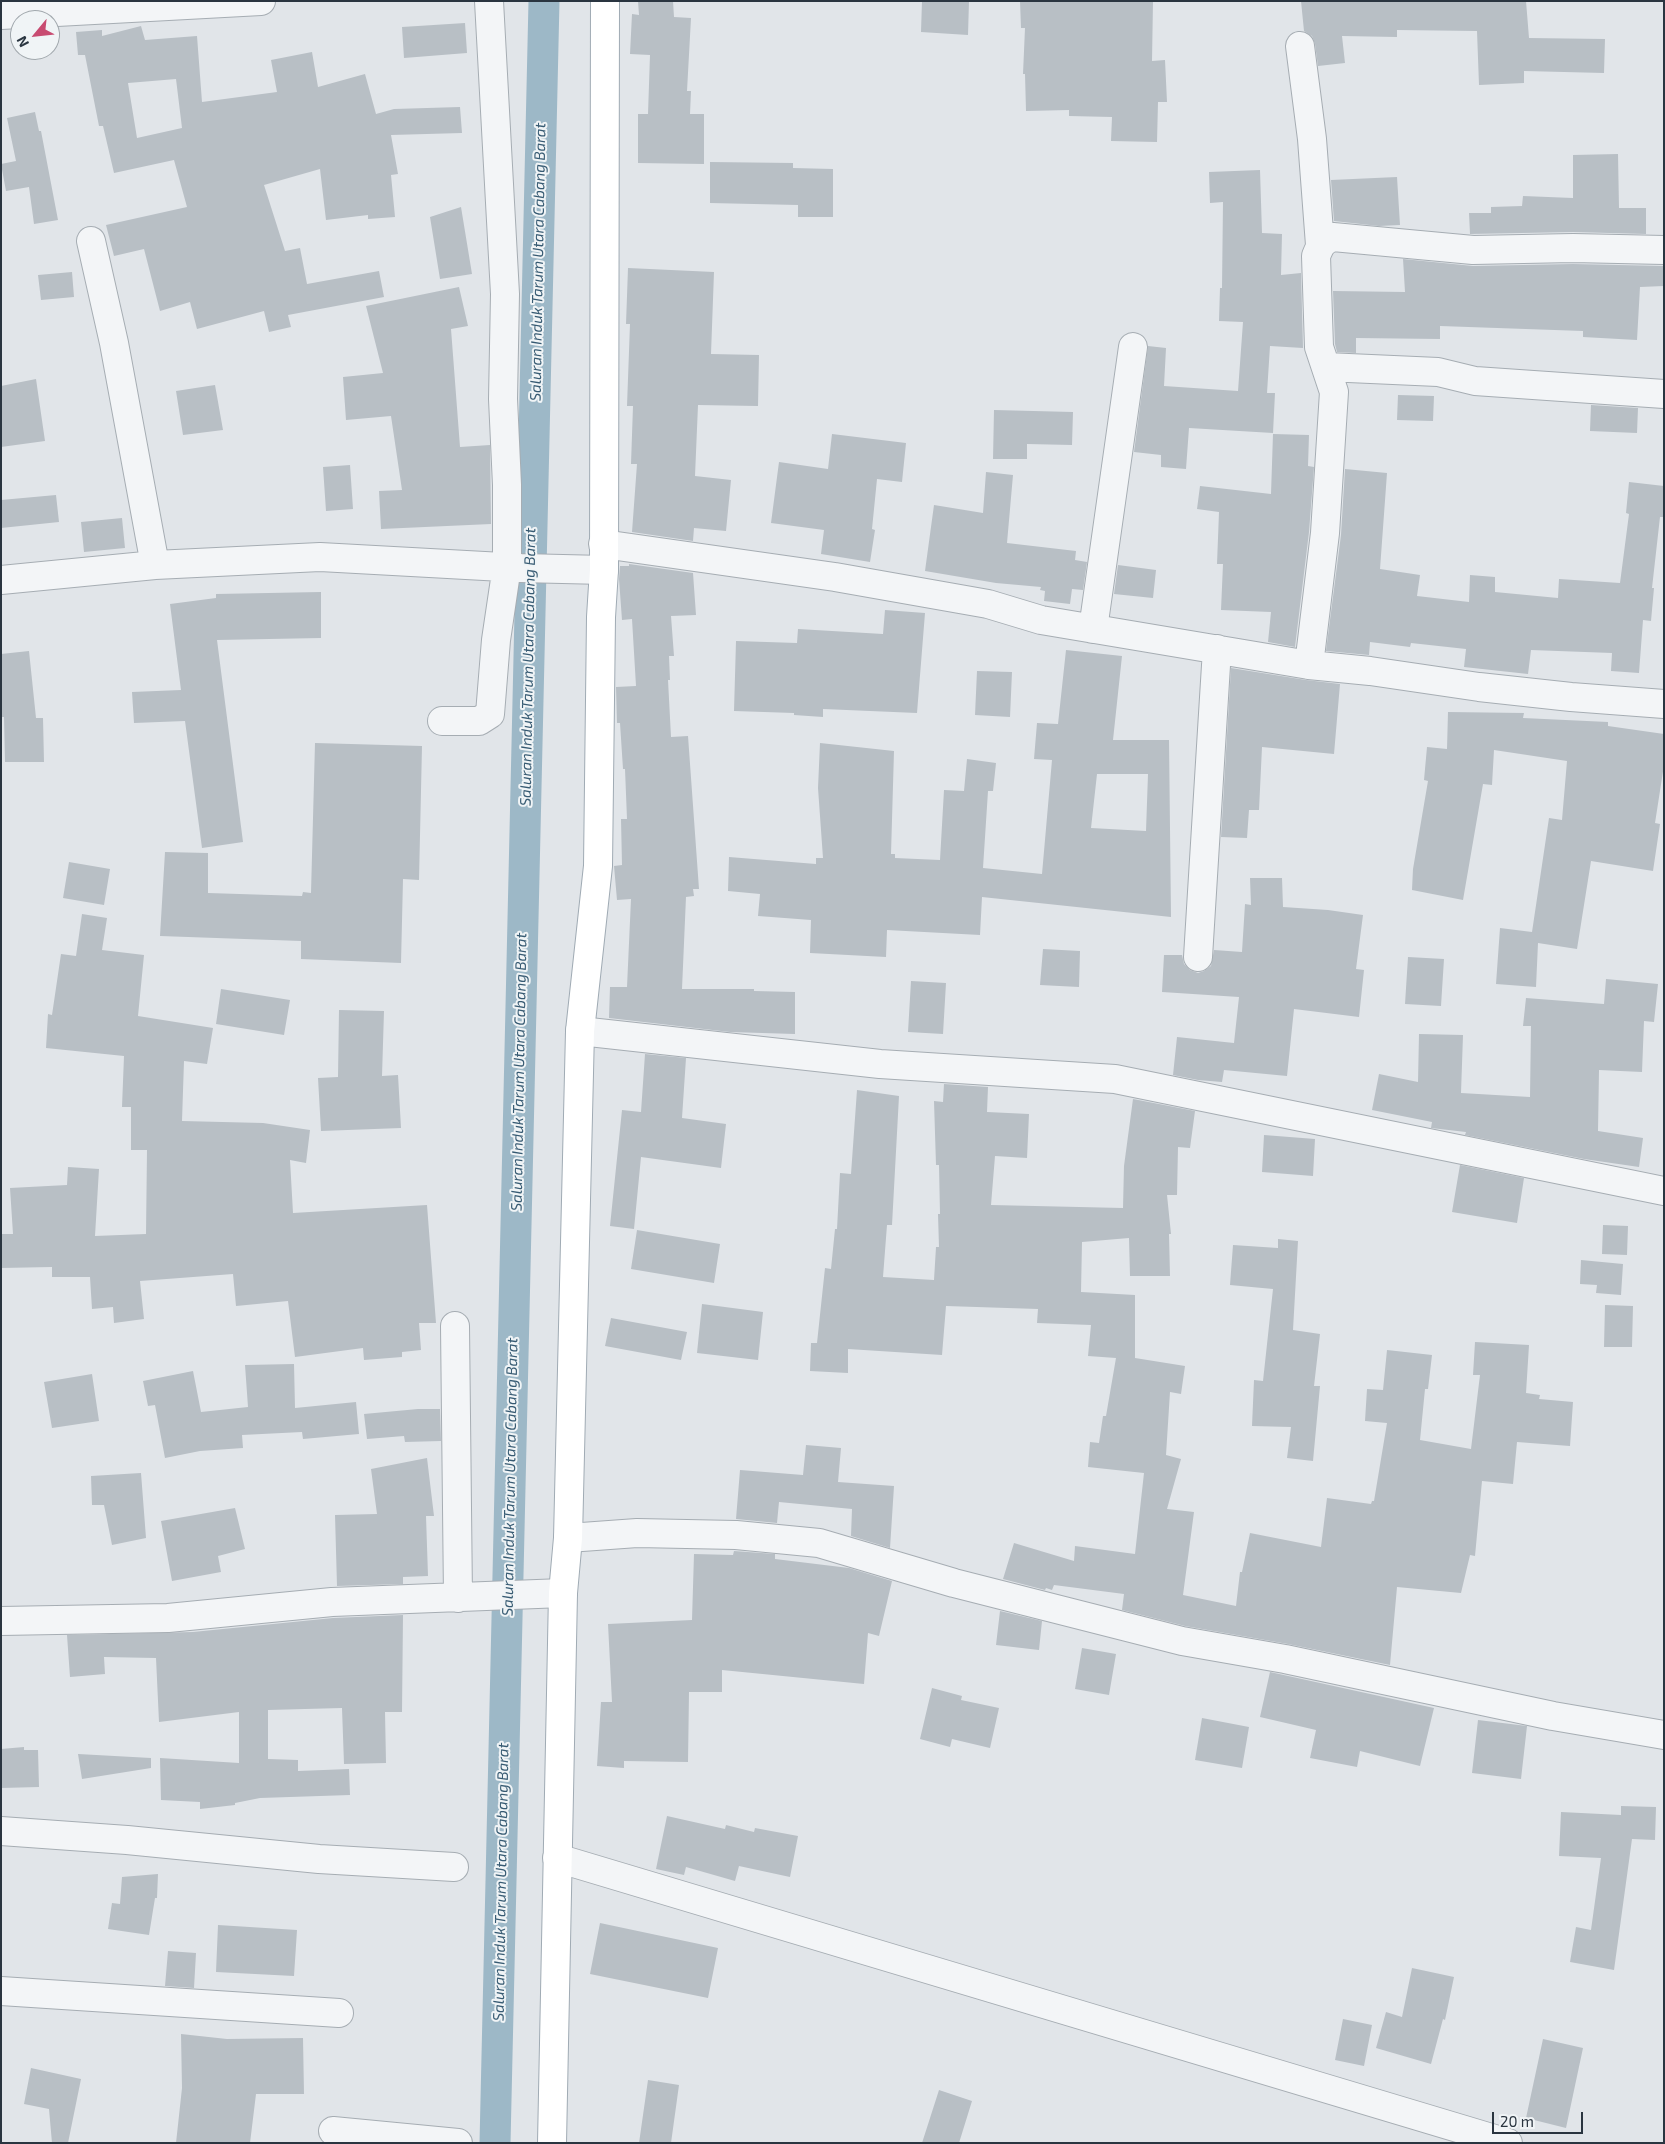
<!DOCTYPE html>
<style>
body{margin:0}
#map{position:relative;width:1665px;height:2144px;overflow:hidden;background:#e1e5e9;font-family:"Exo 2",sans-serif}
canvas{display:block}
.frame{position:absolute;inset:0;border:2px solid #2a3540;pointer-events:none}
.north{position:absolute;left:10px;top:10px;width:50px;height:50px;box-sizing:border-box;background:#f0f4f6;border:1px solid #a1a8ad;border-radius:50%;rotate:242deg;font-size:14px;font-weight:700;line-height:20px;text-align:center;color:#2a3540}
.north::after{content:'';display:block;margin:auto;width:18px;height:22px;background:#c84b71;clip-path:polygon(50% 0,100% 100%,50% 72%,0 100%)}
.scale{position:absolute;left:1492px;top:2112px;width:91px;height:22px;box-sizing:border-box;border:2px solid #2a3540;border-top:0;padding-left:6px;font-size:15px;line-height:18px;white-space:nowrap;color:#2a3540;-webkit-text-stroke:4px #f0f4f6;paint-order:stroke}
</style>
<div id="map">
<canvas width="1665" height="2144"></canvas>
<div class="frame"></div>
<div class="north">N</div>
<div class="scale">20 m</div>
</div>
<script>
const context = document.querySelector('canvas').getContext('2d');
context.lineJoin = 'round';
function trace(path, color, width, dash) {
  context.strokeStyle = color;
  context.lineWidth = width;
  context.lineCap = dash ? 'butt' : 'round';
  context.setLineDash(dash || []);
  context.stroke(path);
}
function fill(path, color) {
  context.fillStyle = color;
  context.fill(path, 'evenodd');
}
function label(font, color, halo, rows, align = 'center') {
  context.font = font + ' "Exo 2",sans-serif';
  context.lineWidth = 4;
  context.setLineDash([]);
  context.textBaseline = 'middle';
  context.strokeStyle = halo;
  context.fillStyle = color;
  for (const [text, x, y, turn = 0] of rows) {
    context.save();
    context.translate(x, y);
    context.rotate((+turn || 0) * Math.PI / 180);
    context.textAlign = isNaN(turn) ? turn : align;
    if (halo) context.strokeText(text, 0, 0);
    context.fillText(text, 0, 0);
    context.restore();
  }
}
trace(new Path2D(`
 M 495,2143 L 544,1`), '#9db8c7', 31);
fill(new Path2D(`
 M 638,1 L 673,1 L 674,17 L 691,18 L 687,91 L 691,91 L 690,114 L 704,114 L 704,164 L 638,163 L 638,114 L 648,114 L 650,55 L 630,54 L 632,14 L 639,15 Z
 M 922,1 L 969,1 L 968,35 L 921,32 Z
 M 1020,1 L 1153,1 L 1152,61 L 1165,60 L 1167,102 L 1158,102 L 1157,142 L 1111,141 L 1112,117 L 1069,116 L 1069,110 L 1026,111 L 1025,74 L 1023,74 L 1025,28 L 1021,28 Z
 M 1301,1 L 1526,1 L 1529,38 L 1605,39 L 1604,73 L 1524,71 L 1524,83 L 1479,85 L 1477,31 L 1397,30 L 1397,37 L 1342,36 L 1345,63 L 1318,66 L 1315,44 L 1312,36 L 1304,31 Z
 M 465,23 L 467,53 L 404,58 L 402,27 Z
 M 141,26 L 145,40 L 197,36 L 202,102 L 277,92 L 271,60 L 312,52 L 318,87 L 365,74 L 376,114 L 394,109 L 460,107 L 462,133 L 391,135 L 398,174 L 391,175 L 395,217 L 368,219 L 368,215 L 326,220 L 320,169 L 264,185 L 285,251 L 300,248 L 307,284 L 379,271 L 384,297 L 288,315 L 291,327 L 269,332 L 264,311 L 197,329 L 190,302 L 160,311 L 144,249 L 114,256 L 106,225 L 187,207 L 174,160 L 114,173 L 103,126 L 99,126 L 85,55 L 78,55 L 76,32 L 102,30 L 102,36 ZM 176,79 L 182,128 L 137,138 L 128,83 Z
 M 35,112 L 39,131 L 41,131 L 58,220 L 34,224 L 29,187 L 6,191 L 1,164 L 16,161 L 7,118 Z
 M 1618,154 L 1619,208 L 1646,208 L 1646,234 L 1573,232 L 1470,234 L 1469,213 L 1491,213 L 1491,207 L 1522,206 L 1523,196 L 1573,198 L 1573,155 Z
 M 710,162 L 793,163 L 793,168 L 833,169 L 833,217 L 798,217 L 798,205 L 710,203 Z
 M 1260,170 L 1262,233 L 1282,234 L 1281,275 L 1301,273 L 1303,348 L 1270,346 L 1267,393 L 1275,393 L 1273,433 L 1189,428 L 1186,469 L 1161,467 L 1161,455 L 1134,452 L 1148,346 L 1166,348 L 1164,386 L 1238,391 L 1243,322 L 1219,321 L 1220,288 L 1222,288 L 1223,202 L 1210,203 L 1209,172 Z
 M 1397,177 L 1400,225 L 1379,226 L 1334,221 L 1331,180 Z
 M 461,207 L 472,274 L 440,279 L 430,217 Z
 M 1403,259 L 1473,266 L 1573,264 L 1664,266 L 1664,286 L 1640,287 L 1637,340 L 1583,337 L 1583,331 L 1440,326 L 1440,339 L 1356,338 L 1356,353 L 1337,352 L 1335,344 L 1333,291 L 1405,292 Z
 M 628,268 L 714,272 L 711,354 L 759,355 L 758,406 L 698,405 L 695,476 L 731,480 L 726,531 L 694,528 L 693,541 L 632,532 L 637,464 L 631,464 L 633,406 L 627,406 L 630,324 L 626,324 Z
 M 72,272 L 74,297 L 41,300 L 38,275 Z
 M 459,287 L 468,326 L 451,329 L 460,447 L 490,445 L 491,524 L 381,529 L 379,491 L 402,490 L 391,416 L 346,420 L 343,377 L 383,373 L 366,306 Z
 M 36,379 L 45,441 L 1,447 L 1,386 Z
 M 215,385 L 223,430 L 183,435 L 176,391 Z
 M 1398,395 L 1434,396 L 1433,421 L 1397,420 Z
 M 1591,405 L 1638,408 L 1637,433 L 1590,431 Z
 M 994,410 L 1073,412 L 1072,445 L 1027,444 L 1027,459 L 993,459 Z
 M 832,434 L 906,443 L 902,482 L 877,479 L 872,529 L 875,530 L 870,562 L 821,554 L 824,530 L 771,523 L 779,462 L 828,469 Z
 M 1273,434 L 1309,435 L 1308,466 L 1314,467 L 1309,532 L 1295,647 L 1268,642 L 1271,612 L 1221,610 L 1223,564 L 1217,564 L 1219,512 L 1197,509 L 1200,486 L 1271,494 Z
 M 350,465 L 353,509 L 326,511 L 323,467 Z
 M 1345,469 L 1387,473 L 1380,569 L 1420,575 L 1417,596 L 1469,602 L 1470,575 L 1495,577 L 1495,592 L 1558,598 L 1559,579 L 1620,583 L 1629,514 L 1626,513 L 1629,482 L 1664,486 L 1664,517 L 1660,517 L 1652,588 L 1654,588 L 1651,621 L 1643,620 L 1639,673 L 1611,671 L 1612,653 L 1531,650 L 1528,674 L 1464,667 L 1466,649 L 1411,643 L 1410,647 L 1370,642 L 1369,655 L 1326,651 L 1341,535 Z
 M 986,472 L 1013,475 L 1007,543 L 1076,551 L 1075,560 L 1087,562 L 1083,590 L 1072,589 L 1070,604 L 1044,601 L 1045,591 L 1040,590 L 1041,587 L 996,583 L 925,571 L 934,505 L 983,513 Z
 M 56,495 L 59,522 L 1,528 L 1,500 Z
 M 122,518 L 125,548 L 84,552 L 81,522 Z
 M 629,564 L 693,573 L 696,615 L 671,616 L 674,656 L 669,656 L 670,680 L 668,680 L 671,737 L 688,736 L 699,889 L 693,889 L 694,896 L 686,897 L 682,989 L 754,989 L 754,991 L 795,992 L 795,1034 L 730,1032 L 609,1018 L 610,987 L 627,987 L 631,899 L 617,900 L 614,866 L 622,865 L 621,819 L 627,819 L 625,769 L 623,769 L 620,723 L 617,723 L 616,687 L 636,686 L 632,619 L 622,620 L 619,579 L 620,566 L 629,566 Z
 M 1118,565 L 1156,570 L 1153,598 L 1114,594 Z
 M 321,592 L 321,638 L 217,640 L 243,842 L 202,848 L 185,721 L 134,723 L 132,692 L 181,690 L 170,604 L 216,598 L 216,594 Z
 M 885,610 L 925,613 L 917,713 L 823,709 L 823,717 L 794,715 L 794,713 L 734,711 L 736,641 L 797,643 L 798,629 L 883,634 Z
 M 1066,650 L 1122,656 L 1113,740 L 1169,740 L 1171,917 L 982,897 L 980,935 L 887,930 L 886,957 L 810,953 L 811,920 L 758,916 L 760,894 L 728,891 L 729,857 L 816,864 L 816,858 L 823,858 L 818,788 L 820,743 L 894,751 L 891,854 L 895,854 L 895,858 L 940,860 L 944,790 L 964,791 L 967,759 L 996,763 L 993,791 L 988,791 L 983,868 L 1042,874 L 1052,760 L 1034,759 L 1037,723 L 1058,724 ZM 1097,774 L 1148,774 L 1146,831 L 1091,828 Z
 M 29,651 L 36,718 L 43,718 L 44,762 L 5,762 L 4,717 L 1,717 L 1,654 Z
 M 1231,668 L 1306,680 L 1340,684 L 1334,754 L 1262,747 L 1259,810 L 1249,810 L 1247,838 L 1221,837 Z
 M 977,671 L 1012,672 L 1010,717 L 975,715 Z
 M 1448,712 L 1524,713 L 1523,718 L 1608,722 L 1608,726 L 1664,734 L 1664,765 L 1655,823 L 1660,824 L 1653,871 L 1591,861 L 1577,949 L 1538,943 L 1536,987 L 1496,984 L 1500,928 L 1532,932 L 1549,818 L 1562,820 L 1567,761 L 1494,750 L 1492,785 L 1483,784 L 1463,900 L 1412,890 L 1413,869 L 1428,781 L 1424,780 L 1427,747 L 1447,749 Z
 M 315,743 L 422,746 L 419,880 L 403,879 L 401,963 L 301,959 L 301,941 L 160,936 L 165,852 L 208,853 L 208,893 L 302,896 L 303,892 L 311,893 Z
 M 69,862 L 110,869 L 104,905 L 63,898 Z
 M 1250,878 L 1282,878 L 1283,907 L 1328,910 L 1363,915 L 1356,969 L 1364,970 L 1359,1017 L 1294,1009 L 1287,1076 L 1224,1070 L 1222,1082 L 1198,1080 L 1173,1075 L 1177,1037 L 1234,1043 L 1239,997 L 1162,992 L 1164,955 L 1182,955 L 1184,964 L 1190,970 L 1198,973 L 1204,971 L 1211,966 L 1214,950 L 1242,952 L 1245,904 L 1251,905 Z
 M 82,914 L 107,918 L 102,950 L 144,955 L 138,1016 L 213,1028 L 207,1064 L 184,1061 L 182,1121 L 263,1123 L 310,1130 L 306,1163 L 290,1160 L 293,1213 L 427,1205 L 436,1323 L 419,1323 L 421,1350 L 402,1352 L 402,1357 L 364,1360 L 363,1348 L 295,1357 L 288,1301 L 236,1306 L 233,1274 L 140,1281 L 144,1319 L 114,1323 L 113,1307 L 92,1309 L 90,1277 L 52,1277 L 52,1267 L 1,1268 L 1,1234 L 13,1234 L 10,1188 L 67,1185 L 68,1167 L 99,1169 L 95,1236 L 146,1234 L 147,1150 L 131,1150 L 131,1107 L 122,1107 L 124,1056 L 46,1048 L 48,1014 L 52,1015 L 61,954 L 76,956 Z
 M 1043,949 L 1080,951 L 1079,987 L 1040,985 Z
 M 1408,957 L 1444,959 L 1441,1006 L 1405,1004 Z
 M 1606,979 L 1658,984 L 1654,1022 L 1644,1021 L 1642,1072 L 1599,1070 L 1598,1131 L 1643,1138 L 1639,1167 L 1584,1159 L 1465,1135 L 1466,1132 L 1431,1128 L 1432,1122 L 1372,1110 L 1379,1074 L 1418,1082 L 1419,1034 L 1463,1035 L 1461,1093 L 1530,1097 L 1531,1026 L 1523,1026 L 1526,998 L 1604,1004 Z
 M 911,981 L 946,983 L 943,1034 L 908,1032 Z
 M 221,989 L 290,1000 L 284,1035 L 216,1024 Z
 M 339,1010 L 384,1011 L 382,1076 L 398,1075 L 401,1128 L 321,1131 L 318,1078 L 338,1077 Z
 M 645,1054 L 686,1058 L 682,1118 L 726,1124 L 721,1168 L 641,1157 L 634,1229 L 610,1226 L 622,1110 L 641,1112 Z
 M 944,1084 L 988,1087 L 987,1112 L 1029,1114 L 1027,1158 L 995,1156 L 991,1205 L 1123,1208 L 1124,1166 L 1133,1099 L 1195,1111 L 1190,1148 L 1178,1147 L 1177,1195 L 1167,1195 L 1171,1234 L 1169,1234 L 1170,1276 L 1130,1276 L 1129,1238 L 1082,1242 L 1081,1292 L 1135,1295 L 1135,1358 L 1185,1366 L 1181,1394 L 1170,1392 L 1166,1455 L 1181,1459 L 1167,1509 L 1194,1512 L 1183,1595 L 1236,1606 L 1240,1572 L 1242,1572 L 1250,1533 L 1321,1547 L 1327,1498 L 1371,1504 L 1372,1501 L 1374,1501 L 1387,1423 L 1365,1421 L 1367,1389 L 1383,1390 L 1387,1350 L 1432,1355 L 1428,1389 L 1425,1389 L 1420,1440 L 1471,1449 L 1480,1375 L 1473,1375 L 1475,1342 L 1529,1345 L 1526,1393 L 1540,1395 L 1539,1399 L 1573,1402 L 1570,1446 L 1517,1442 L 1513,1484 L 1482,1481 L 1475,1556 L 1470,1555 L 1461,1593 L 1397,1587 L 1390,1665 L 1288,1644 L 1185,1626 L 1122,1610 L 1124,1594 L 1054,1585 L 1052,1590 L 1046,1588 L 1045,1590 L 1003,1579 L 1014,1543 L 1074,1561 L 1075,1546 L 1135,1554 L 1144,1473 L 1088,1467 L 1090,1442 L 1099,1443 L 1103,1416 L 1106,1416 L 1116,1358 L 1088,1356 L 1091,1325 L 1037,1323 L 1038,1309 L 946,1306 L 942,1355 L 848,1349 L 848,1373 L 810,1371 L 811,1343 L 817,1343 L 825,1268 L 831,1269 L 835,1229 L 837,1229 L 840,1173 L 851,1174 L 857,1090 L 899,1096 L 892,1225 L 887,1225 L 883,1277 L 934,1280 L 936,1247 L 939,1247 L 938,1214 L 940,1214 L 939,1165 L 936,1165 L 934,1101 L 943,1102 Z
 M 1264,1135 L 1315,1139 L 1313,1176 L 1262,1172 Z
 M 1460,1165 L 1524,1178 L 1517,1223 L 1452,1212 Z
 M 1603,1225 L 1628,1226 L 1627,1255 L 1602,1254 Z
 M 637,1230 L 720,1244 L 714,1283 L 631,1269 Z
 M 1278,1239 L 1298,1241 L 1293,1330 L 1320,1334 L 1314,1386 L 1320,1386 L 1313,1461 L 1287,1458 L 1291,1427 L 1252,1426 L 1254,1380 L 1263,1381 L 1273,1289 L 1230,1285 L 1233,1245 L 1278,1248 Z
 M 1581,1260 L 1623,1264 L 1621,1295 L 1596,1293 L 1597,1285 L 1580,1284 Z
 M 702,1304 L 763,1312 L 758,1360 L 697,1353 Z
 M 1605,1305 L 1633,1306 L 1632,1347 L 1604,1347 Z
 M 611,1318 L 687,1332 L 681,1360 L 605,1346 Z
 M 294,1364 L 295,1408 L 356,1402 L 359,1434 L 303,1439 L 302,1432 L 242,1435 L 243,1448 L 200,1451 L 165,1458 L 155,1405 L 148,1406 L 143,1381 L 193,1371 L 201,1412 L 248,1407 L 245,1365 Z
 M 92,1374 L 99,1421 L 52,1428 L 44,1382 Z
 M 418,1409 L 440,1409 L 441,1441 L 405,1442 L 404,1436 L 367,1439 L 364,1414 Z
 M 806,1445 L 841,1448 L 838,1482 L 894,1486 L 890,1548 L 851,1536 L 852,1509 L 779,1502 L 777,1523 L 736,1519 L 740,1470 L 803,1475 Z
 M 427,1458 L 434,1516 L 426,1516 L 428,1576 L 403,1577 L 403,1584 L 337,1586 L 335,1515 L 377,1514 L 371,1469 Z
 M 141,1473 L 146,1538 L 112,1545 L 104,1505 L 92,1505 L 91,1476 Z
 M 235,1508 L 245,1549 L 218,1556 L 221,1572 L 172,1581 L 161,1521 Z
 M 734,1551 L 775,1554 L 775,1559 L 849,1568 L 892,1581 L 879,1636 L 868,1633 L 864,1684 L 722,1670 L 722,1692 L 689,1692 L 688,1762 L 624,1761 L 624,1768 L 597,1766 L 601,1702 L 612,1702 L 608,1624 L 692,1620 L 694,1554 L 733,1555 Z
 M 1000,1611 L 1042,1621 L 1039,1650 L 996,1645 Z
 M 403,1615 L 402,1712 L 385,1712 L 386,1763 L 344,1764 L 342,1708 L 268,1710 L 268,1759 L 298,1760 L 298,1771 L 349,1769 L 350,1795 L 260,1798 L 235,1803 L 235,1805 L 200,1809 L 200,1802 L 161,1800 L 160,1758 L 239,1763 L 239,1712 L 159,1722 L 156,1658 L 104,1657 L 105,1674 L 70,1677 L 67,1635 L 193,1632 L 333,1618 Z
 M 1082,1648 L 1116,1654 L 1109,1695 L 1075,1689 Z
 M 1270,1672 L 1434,1708 L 1420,1766 L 1360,1751 L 1357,1767 L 1310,1758 L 1316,1730 L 1260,1717 Z
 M 932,1688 L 962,1696 L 961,1700 L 999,1708 L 990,1748 L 952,1739 L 950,1747 L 920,1739 Z
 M 1202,1718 L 1249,1727 L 1242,1768 L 1195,1760 Z
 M 1478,1720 L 1527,1726 L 1521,1779 L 1472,1773 Z
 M 24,1747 L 24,1750 L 38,1750 L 39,1787 L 1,1788 L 1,1749 Z
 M 78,1754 L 151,1758 L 151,1768 L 82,1779 Z
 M 1621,1806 L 1656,1807 L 1655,1840 L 1632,1839 L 1614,1970 L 1570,1962 L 1576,1927 L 1591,1930 L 1601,1858 L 1559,1856 L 1561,1812 L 1621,1815 Z
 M 667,1816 L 725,1829 L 726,1825 L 754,1832 L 755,1828 L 798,1836 L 790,1877 L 739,1866 L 735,1881 L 686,1867 L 684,1875 L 656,1869 Z
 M 158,1874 L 157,1898 L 155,1898 L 149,1935 L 108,1929 L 112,1903 L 120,1904 L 122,1877 Z
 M 600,1923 L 718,1948 L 708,1998 L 590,1974 Z
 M 218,1925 L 297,1930 L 294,1976 L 216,1972 Z
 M 168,1951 L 196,1953 L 194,1988 L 165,1986 Z
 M 1412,1968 L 1454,1977 L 1445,2020 L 1443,2019 L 1431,2064 L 1376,2048 L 1386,2012 L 1402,2017 Z
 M 1343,2019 L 1372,2025 L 1364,2066 L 1335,2060 Z
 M 181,2034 L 227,2039 L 303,2038 L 304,2094 L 256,2094 L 250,2143 L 176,2143 L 182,2088 Z
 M 1543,2039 L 1583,2048 L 1566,2128 L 1526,2118 Z
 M 31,2068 L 81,2079 L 68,2143 L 52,2143 L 49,2109 L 24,2104 Z
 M 648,2080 L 679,2085 L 671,2143 L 639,2143 Z
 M 939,2090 L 972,2101 L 959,2143 L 922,2143 Z`), '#b8bfc5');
const minor = new Path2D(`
 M 1,15 L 261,1
 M 1300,46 L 1312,139 L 1320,245
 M 91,241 L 114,343 L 155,565
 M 1326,367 L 1438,372 L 1475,381 L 1664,394
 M 603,544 L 835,577 L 988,604 L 1041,620 L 1309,665 L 1370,671 L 1479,687 L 1571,697 L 1664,704
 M 1,580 L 155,565 L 320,557 L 521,568 L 604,570
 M 1093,629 L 1133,347
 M 1309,665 L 1325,533 L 1334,392 L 1319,347 L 1316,256 C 1320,246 1322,241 1333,237 L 1473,250 L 1573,248 L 1664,250
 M 442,721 L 479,721 L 490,714 L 496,640 L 507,566 L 507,485 L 503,399 L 505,294 L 489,1
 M 1198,957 L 1217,649
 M 580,1031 L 880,1064 L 1115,1079 L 1664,1191
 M 455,1326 L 458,1598
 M 568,1538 L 637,1533 L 736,1535 L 819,1543 L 954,1583 L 1182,1641 L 1285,1659 L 1553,1716 L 1664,1735
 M 1,1621 L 168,1618 L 332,1602 L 563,1593
 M 1,1831 L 127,1840 L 319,1859 L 454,1867
 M 557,1858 L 1508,2143
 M 1,1991 L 339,2013
 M 333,2131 L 458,2143`);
const major = new Path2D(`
 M 552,2143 L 563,1593 L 568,1538 L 580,1031 L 598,866 L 601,617 L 604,570 L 605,1`);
trace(minor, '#a6adb3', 30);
trace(major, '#a0abb4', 30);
trace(minor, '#f3f5f7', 28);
trace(major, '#fff', 28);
label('italic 15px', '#365a72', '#f0f4f6', [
 ["Saluran Induk Tarum Utara Cabang Barat",538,262,-89],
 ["Saluran Induk Tarum Utara Cabang Barat",528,667,-89],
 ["Saluran Induk Tarum Utara Cabang Barat",519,1072,-89],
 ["Saluran Induk Tarum Utara Cabang Barat",510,1477,-89],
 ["Saluran Induk Tarum Utara Cabang Barat",501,1882,-89]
]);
</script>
